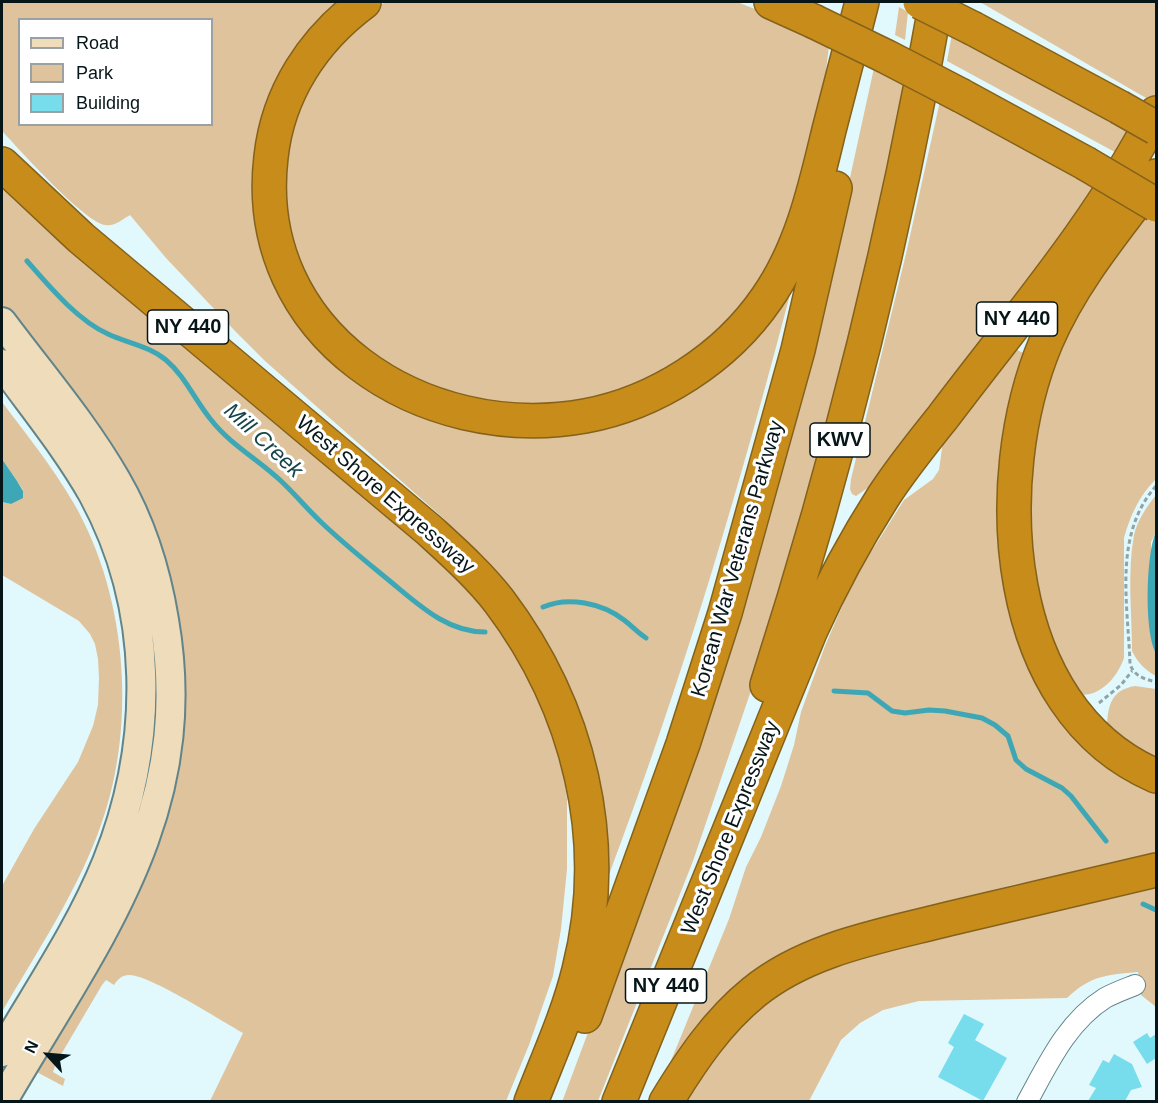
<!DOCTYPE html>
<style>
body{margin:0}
#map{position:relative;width:1158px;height:1103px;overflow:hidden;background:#e1f8fc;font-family:Helvetica,sans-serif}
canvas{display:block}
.frame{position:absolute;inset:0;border:3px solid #061517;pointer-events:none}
.legend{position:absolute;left:18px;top:18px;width:195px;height:108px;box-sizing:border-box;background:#fff;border:2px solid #9ba1a2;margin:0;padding:8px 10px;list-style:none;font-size:18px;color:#061517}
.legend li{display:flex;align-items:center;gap:12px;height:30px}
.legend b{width:30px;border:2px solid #9ba1a2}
.north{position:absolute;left:18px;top:1025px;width:60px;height:60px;-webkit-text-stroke:4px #fff;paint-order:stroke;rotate:296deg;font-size:16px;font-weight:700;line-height:24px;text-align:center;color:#061517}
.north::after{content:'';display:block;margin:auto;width:21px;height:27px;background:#061517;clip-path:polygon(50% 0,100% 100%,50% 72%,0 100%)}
</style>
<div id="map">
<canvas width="1158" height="1103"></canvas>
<div class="frame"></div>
<ul class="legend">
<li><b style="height:8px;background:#eedcbb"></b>Road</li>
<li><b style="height:16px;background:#dec39c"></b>Park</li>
<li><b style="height:16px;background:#77dcec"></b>Building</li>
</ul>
<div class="north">N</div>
</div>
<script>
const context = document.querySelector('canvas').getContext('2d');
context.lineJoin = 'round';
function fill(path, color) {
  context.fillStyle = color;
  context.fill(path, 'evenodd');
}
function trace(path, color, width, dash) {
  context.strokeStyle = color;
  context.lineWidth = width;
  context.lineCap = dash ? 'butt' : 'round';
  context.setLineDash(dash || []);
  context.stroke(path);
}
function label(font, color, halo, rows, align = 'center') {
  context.font = font + ' Helvetica,sans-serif';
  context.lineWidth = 6;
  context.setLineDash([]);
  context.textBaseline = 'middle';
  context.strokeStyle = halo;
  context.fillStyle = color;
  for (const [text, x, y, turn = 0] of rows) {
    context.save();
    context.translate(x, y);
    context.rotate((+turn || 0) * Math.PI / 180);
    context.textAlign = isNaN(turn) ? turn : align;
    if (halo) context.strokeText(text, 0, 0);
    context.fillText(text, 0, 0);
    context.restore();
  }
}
fill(new Path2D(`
 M 2,2 L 351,2 L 316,34 L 262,211 L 381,389 L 622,415 L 795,275 C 742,480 682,682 607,880 L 566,686 L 549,647 L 528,613 L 442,517 L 265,361 L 235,331 L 166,258 L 130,215 C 123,219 114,227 105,225 C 83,221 20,150 2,131 ZM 20,20 L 212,20 L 212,124 L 20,124 Z
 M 385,2 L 737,2 L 770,15 L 829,46 L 821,112 L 778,258 L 738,313 L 689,357 L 633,388 L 566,405 L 487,404 L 414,383 L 342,333 L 305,280 L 284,220 L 284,145 L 307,83 L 355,23 Z
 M 980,2 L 1156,2 L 1156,91 L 1153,102 Z
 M 899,7 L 908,12 L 905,40 L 895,35 Z
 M 952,34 L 1135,133 L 1124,157 L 947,61 Z
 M 874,68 L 904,84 L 875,253 L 774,623 L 693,861 L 598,1101 L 562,1102 L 665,827 L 823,301 Z
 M 940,101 L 1100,189 L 872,485 L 856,496 L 852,494 L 850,489 L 851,479 L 906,254 Z
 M 2,177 L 420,538 L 488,606 L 538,687 L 563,770 L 567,799 L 567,869 L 561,929 L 553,976 L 529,1045 L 506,1101 L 210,1101 L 243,1033 C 222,1021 148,974 129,975 C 122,975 118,979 114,985 L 106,980 L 102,985 L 56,1063 L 53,1072 L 65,1079 L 63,1086 L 33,1070 L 181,710 L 45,359 L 2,304 Z
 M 1139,211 L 1156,221 L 1156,479 C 1139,496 1130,516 1124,538 L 1124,658 C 1117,678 1099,699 1076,694 L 1039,613 L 1023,503 L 1048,361 Z
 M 1015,349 L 1026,354 L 1022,623 L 1156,787 L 1156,853 L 1082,871 L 1012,885 L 868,926 L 828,938 L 754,970 L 744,977 L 745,987 L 668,1068 L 729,919 L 746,867 L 761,837 L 781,786 L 794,745 L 801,712 L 825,646 L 844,602 L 861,568 L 904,500 L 933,479 L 939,470 L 944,434 Z
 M 2,402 C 26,434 52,466 73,502 C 129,598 138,733 97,836 C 73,898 35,955 2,1012 L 2,886 L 34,829 L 78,762 L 93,726 L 98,705 L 99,678 L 98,659 L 95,644 L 90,634 L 79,621 L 2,575 L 2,502 L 11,504 L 23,490 L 2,459 Z
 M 1156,495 L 1156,532 L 1151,542 L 1154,648 L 1156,653 L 1156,676 C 1145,670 1138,663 1132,651 C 1132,614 1127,573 1134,535 C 1137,521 1147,506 1156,495 Z
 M 1135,686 L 1156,689 L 1156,764 L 1107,725 C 1108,704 1112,690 1135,686 Z
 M 1156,882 L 1156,1007 L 1141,995 L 1138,972 C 1107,975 1091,975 1067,998 L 919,1001 L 883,1010 L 860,1023 L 841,1040 L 809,1101 L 681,1102 L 703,1067 L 757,1005 L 838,959 Z`), '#dec39c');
fill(new Path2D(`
 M 2,459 L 17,481 L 23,491 L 23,498 L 11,504 L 2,502 Z
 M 1156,532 L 1156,653 C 1144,632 1146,553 1156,532 Z`), '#3ea7b6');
trace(new Path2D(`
 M 27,261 C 49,286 77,320 108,334 C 127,343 149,346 166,360 C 186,377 195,401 212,421 C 231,445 259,460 281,481 C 295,494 308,510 322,523 C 344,544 368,563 391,582 C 419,605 447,632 485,632
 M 543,607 C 568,596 602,603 624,620 C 632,626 638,633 646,638
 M 834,691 L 868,693 L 892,711 L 905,713 L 929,710 L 945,711 L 982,718 L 995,725 L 1008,736 L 1016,760 L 1026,769 L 1062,788 L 1071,796 L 1106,841
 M 1143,904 L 1156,910`), '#3ea7b6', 5);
fill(new Path2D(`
 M 964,1014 L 984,1024 L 975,1040 L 1007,1058 L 983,1101 L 938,1077 L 954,1047 L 948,1043 Z
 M 1147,1033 L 1150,1038 L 1156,1034 L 1156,1058 L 1147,1064 L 1133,1042 Z
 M 1114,1054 L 1132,1064 L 1142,1087 L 1131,1090 L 1125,1101 L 1088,1101 L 1096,1088 L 1089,1085 L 1103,1060 L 1109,1063 Z`), '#77dcec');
const street = new Path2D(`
 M 1027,1102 C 1048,1064 1067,1022 1105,998 C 1114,993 1125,989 1135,985`);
const secondary = new Path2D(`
 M 2,322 C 40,373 84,424 116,480 C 141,523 156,571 164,620 C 198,816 94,943 2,1102
 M 2,364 C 33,407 67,448 93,494 C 155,608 155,743 107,862 C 80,929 38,990 2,1052`);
const highway = new Path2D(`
 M 364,2 C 313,40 278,93 271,157 C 250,334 423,445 585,416 C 656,403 726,358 767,298 C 802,248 815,188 829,130 C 840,87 851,44 862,2
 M 771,2 L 813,21
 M 974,29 L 1119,107
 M 962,96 L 1085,163
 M 2,164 L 81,238 L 429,530 C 453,552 479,575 499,601 C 579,707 612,840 579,970 C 568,1015 548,1058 531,1102
 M 1156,176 C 1116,229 1072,281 1046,342 C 988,480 1000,709 1156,776
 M 767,685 C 839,461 896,233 936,2
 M 585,1016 L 683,744 L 725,613 L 798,350 L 835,188
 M 619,1102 L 810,632 C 831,585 855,541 883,497 C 901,469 922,443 943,417 C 1016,320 1101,222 1156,113
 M 666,1102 C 691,1061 717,1022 754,992 C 808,948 882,936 948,919 C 1018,902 1087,886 1156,870`);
trace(street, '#60848a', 22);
trace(secondary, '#60848a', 32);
trace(highway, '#84621a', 36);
trace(new Path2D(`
 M 1156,486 C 1113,535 1128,603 1130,664 C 1134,676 1144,679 1156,682
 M 1099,703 L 1121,685 L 1132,671`), '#90a4a7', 3, [4.5, 3]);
trace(street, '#fff', 20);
trace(secondary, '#eedcbb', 28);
trace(highway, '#c88c1b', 33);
const highwayBridge = new Path2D(`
 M 920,2 L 974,29
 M 813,21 L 887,57 L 962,96
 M 1119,107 L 1156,128
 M 1085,163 L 1156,205`);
trace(highwayBridge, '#84621a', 36, []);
trace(highwayBridge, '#c88c1b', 33);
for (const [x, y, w] of [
 [1017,319,81],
 [188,327,81],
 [840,440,60],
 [666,986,81]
]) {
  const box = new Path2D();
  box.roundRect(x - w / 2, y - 17, w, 34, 4.5);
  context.fillStyle = '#fff';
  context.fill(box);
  trace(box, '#061517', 1.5);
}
label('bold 20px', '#061517', null, [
 ["NY 440",1017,319],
 ["NY 440",188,327],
 ["KWV",840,440],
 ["NY 440",666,986]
]);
label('21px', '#061517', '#fff', [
 ["West Shore Expressway",385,495,41],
 ["Korean War Veterans Parkway",738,559,-74],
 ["West Shore Expressway",731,828,-68]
]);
label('italic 22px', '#16444b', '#fff', [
 ["Mill Creek",263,441,43]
]);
</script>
